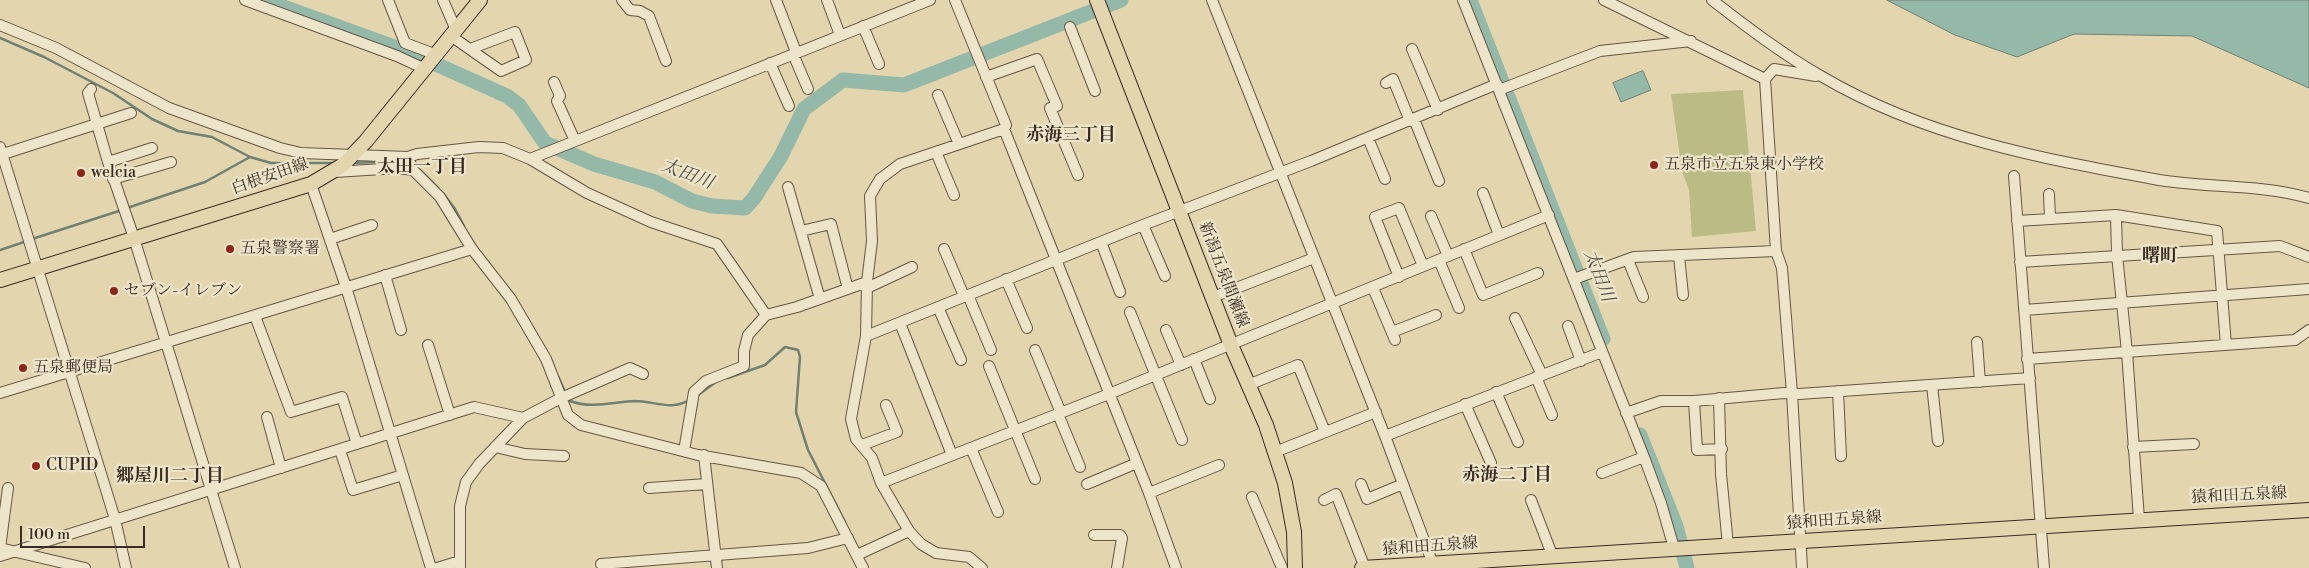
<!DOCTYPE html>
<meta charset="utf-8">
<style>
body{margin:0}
#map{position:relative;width:2309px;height:568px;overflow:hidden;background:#e3d6ae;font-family:"Libre Bodoni",serif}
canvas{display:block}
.scale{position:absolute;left:20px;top:526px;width:125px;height:22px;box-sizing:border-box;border:2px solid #392b21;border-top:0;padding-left:6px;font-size:15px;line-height:18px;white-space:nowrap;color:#392b21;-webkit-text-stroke:4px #ede4ca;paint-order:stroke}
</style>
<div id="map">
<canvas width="2309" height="568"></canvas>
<div class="scale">100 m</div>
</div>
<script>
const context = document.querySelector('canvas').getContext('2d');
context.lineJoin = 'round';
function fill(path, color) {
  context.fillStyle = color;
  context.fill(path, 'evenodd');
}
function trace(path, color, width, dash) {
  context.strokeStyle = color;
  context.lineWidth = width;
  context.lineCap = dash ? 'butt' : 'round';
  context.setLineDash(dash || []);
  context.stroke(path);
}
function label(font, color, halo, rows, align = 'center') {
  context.font = font + ' "Libre Bodoni","Noto Serif JP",serif';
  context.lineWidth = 4.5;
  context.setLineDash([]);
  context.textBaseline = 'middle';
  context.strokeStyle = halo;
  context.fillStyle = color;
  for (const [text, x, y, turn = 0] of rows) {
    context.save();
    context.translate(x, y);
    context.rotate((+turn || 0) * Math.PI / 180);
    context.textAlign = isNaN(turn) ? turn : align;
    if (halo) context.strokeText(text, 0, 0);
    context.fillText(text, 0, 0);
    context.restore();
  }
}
fill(new Path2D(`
 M 1743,90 L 1756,231 L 1692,237 L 1689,190 L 1682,171 L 1671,94 Z`), '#bbbc85');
const water = new Path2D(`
 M 1887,0 L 2309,0 L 2309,88 L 2192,36 L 2074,34 L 2017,57 L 1955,35 Z
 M 1643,71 L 1651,90 L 1621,102 L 1613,83 Z`);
fill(water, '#95b9a9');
trace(water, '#708073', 1);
trace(new Path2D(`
 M 0,38 L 44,57 L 113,93 L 152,119 L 178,131 L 212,137 L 250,157 L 271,163 L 334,163
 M 352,163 L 395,161 L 406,163
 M 420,170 L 439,189
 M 443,193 L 455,209 L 464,226
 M 127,208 L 205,182 L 250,157
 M 32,239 L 122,210
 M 0,250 L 27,241
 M 558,376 L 566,394
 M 728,378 L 765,365 L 785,347 L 798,350 L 800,357 L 796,412 L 808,450 L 845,522
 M 698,395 L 716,382
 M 569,399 L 570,401 C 591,409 614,402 635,401 C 654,401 672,411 689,400`), '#708073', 2.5);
trace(new Path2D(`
 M 264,0 L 411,53 L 507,96 L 519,105 L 545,143 L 594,164 L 655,182 L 692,201 L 712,206 L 745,208 L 754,198 L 781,156 L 804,109 L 843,80 L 904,85 L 1121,0
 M 1470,0 L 1603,339
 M 1640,435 L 1676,526 L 1687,568`), '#95b9a9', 15);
const minor = new Path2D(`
 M 245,0 L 397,56 L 425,69
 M 388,0 L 405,43 L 437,55
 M 443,0 L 456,30
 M 622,0 L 630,10 L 640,11 L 649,16 L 666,61
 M 776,0 L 796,52
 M 827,0 L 840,35
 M 955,0 L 1006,125 L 1004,129 L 900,164 L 880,179 L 870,196 L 872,241 L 867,282 L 866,336 L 851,419 L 856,439 L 872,458 L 881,483 L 909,531 L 921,544 L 936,553 L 969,557 L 982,568
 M 1212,0 L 1385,436 L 1433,564
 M 1463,0 L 1644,457 L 1661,503 L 1674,548
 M 1604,0 L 1765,79
 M 1712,0 C 1747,27 1782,54 1821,76 C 1924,137 2043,159 2159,180 C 2208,188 2260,184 2309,198
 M 0,25 L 56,48 L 169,108 L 280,148 L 301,153 L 408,157 L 417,154 L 479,147 L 503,148 L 530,159 L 587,193 L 651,222 L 717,244 L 766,315
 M 863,26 L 879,64
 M 1070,27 L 1095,91
 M 451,36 L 501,71 L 526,60 L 515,32 L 470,49
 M 1412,49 L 1438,110
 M 793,54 L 808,89
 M 770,63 L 789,106
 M 986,77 L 1037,59 L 1057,106
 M 554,82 L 560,96 L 557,101 L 575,141
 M 1386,83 L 1393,79 L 1410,121
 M 91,89 L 88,93 L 108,162 L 134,238 L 235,568
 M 1499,90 L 1600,51 L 1691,41
 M 938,95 L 959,144
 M 1050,108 L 1078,175
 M 1414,119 L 1439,181
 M 1004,129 L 1149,493 L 1176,568
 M 1368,138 L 1385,179
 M 0,147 L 115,519 L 126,568
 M 936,152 L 954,195
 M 0,155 L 131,113
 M 408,157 L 413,170 L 440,197 L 472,249 L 511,299 L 546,359 L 568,415 L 581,425 L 698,455 L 801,473 L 821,486 L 863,568
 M 530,159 L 930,0
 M 108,162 L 152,148
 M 335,172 L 398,168 L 413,170
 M 2014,176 L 2044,568
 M 113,179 L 171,162
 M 311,184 L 346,287 L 431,568
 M 788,187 L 820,299
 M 1483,193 L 1499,235
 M 2049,194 L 2050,219
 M 2116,215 L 2117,255 L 2127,352 L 2139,519
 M 1431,216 L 1448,256
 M 2017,221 L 2116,215 L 2217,231 L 2226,345
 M 1143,225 L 1165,276
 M 801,231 L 831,224 L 848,289
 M 330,239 L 372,225
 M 1101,242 L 1120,292
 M 944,249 L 964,296
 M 1464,249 L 1483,295 L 1538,273
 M 1679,256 L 1683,295
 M 1439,260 L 1459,308
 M 1628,260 L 1643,297
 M 2020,262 L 2280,246 L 2309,257
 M 385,275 L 401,330
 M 1399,277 L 1375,217 L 1399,208 L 1423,266
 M 1006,279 L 1027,328
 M 1574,279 L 1634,257 L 1776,251
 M 867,288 L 912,267
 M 1373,288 L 1395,340
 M 968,295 L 991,350
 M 1213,297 L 1314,258
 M 938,307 L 961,360
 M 2024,310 L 2309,289
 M 1130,312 L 1182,440
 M 255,316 L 291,412 L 342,397 L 357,444
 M 1515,318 L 1542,375
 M 900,323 L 952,455
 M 1568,326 L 1581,361
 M 1166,330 L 1181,365
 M 1392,332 L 1436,315
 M 866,336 L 1143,225 L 1311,161 L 1497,84
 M 1977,342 L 1980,382
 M 428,345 L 450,415
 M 1035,350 L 1061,413
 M 1194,359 L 1210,399
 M 2027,359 L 2295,340 L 2309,330
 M 989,366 L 1035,479
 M 1536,377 L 1552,415
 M 1248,385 L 1298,365 L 1325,432
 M 1932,385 L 1938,441
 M 1838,391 L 1841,456
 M 1496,392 L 1518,442
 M 0,393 L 472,249
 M 1719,398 L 1721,474 L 1728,545
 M 1694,401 L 1697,450 L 1722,449
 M 1465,404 L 1491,463
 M 1626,413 L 1661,401 L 1694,401 L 1784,393 L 1799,394 L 2030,378
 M 1058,414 L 1080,467
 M 267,417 L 281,468
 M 1385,436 L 1602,352
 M 862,445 L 897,432 L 886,405
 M 495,447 L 525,454 L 564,456
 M 2133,447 L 2194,444
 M 971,448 L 998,512
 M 340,450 L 353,490 L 403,475
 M 684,451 L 694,392 L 706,381 L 744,366 L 744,351 L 748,335 L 766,315 L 797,307 L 867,282
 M 1275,452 L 1376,412
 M 704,455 L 717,568
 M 1602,473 L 1644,457
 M 881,483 L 1109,394 L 1549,215
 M 1087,484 L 1137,463
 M 1361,484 L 1367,499 L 1403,484
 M 649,488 L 707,484
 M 1149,493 L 1219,465
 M 1252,497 L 1282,568
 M 1324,500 L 1336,494 L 1365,568
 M 1531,500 L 1553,557
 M 1094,535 L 1120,535 L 1122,538 L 1117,568
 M 0,548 L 85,568
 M 0,548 L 8,488
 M 857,555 L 909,531
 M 0,556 L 474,407 L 523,418
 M 601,564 L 808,548 L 848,538
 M 437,568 L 460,561
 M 460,568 L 460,506 L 466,482 L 479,464 L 523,418 L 561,398 L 630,368 L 643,374
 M 1802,568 L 1792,393 L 1782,268 L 1776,251 L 1765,79 L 1774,69 L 1816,76`);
const major = new Path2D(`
 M 1097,0 L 1231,345 L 1266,425 L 1285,483 L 1294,532 L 1295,568
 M 0,280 L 311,184 L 343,165 L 366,141 L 480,0
 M 1362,568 L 2309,510`);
trace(minor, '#645644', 12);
trace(major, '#392b21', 16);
trace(minor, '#ede4ca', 10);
trace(major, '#e3d6ae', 14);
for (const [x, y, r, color] of [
 [1654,165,5,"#8f2418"],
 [81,173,5,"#8f2418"],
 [230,249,5,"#8f2418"],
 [114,291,5,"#8f2418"],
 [23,368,5,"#8f2418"],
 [36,466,5,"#8f2418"]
]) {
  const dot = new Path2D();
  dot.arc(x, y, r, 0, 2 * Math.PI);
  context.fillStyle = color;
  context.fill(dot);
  trace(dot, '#ede4ca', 2);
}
label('16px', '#392b21', '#ede4ca', [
 ["五泉市立五泉東小学校",1664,165],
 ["welcia",91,173],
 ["五泉警察署",240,249],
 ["セブン-イレブン",124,291],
 ["五泉郵便局",33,368],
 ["CUPID",46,466]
], 'left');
label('16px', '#392b21', '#ede4ca', [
 ["白根安田線",270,177,-19],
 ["新潟五泉間瀬線",1223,275,69],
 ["猿和田五泉線",2239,496,-3],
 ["猿和田五泉線",1834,521,-4],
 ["猿和田五泉線",1430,547,-4]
]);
label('bold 18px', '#392b21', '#ede4ca', [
 ["赤海三丁目",1071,136],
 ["太田一丁目",422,168],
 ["曙町",2160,257],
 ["赤海二丁目",1507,476],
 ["郷屋川二丁目",170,477]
]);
label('italic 18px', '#504e43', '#ede4ca', [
 ["太田川",687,175,21],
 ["太田川",1598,276,69]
]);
</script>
